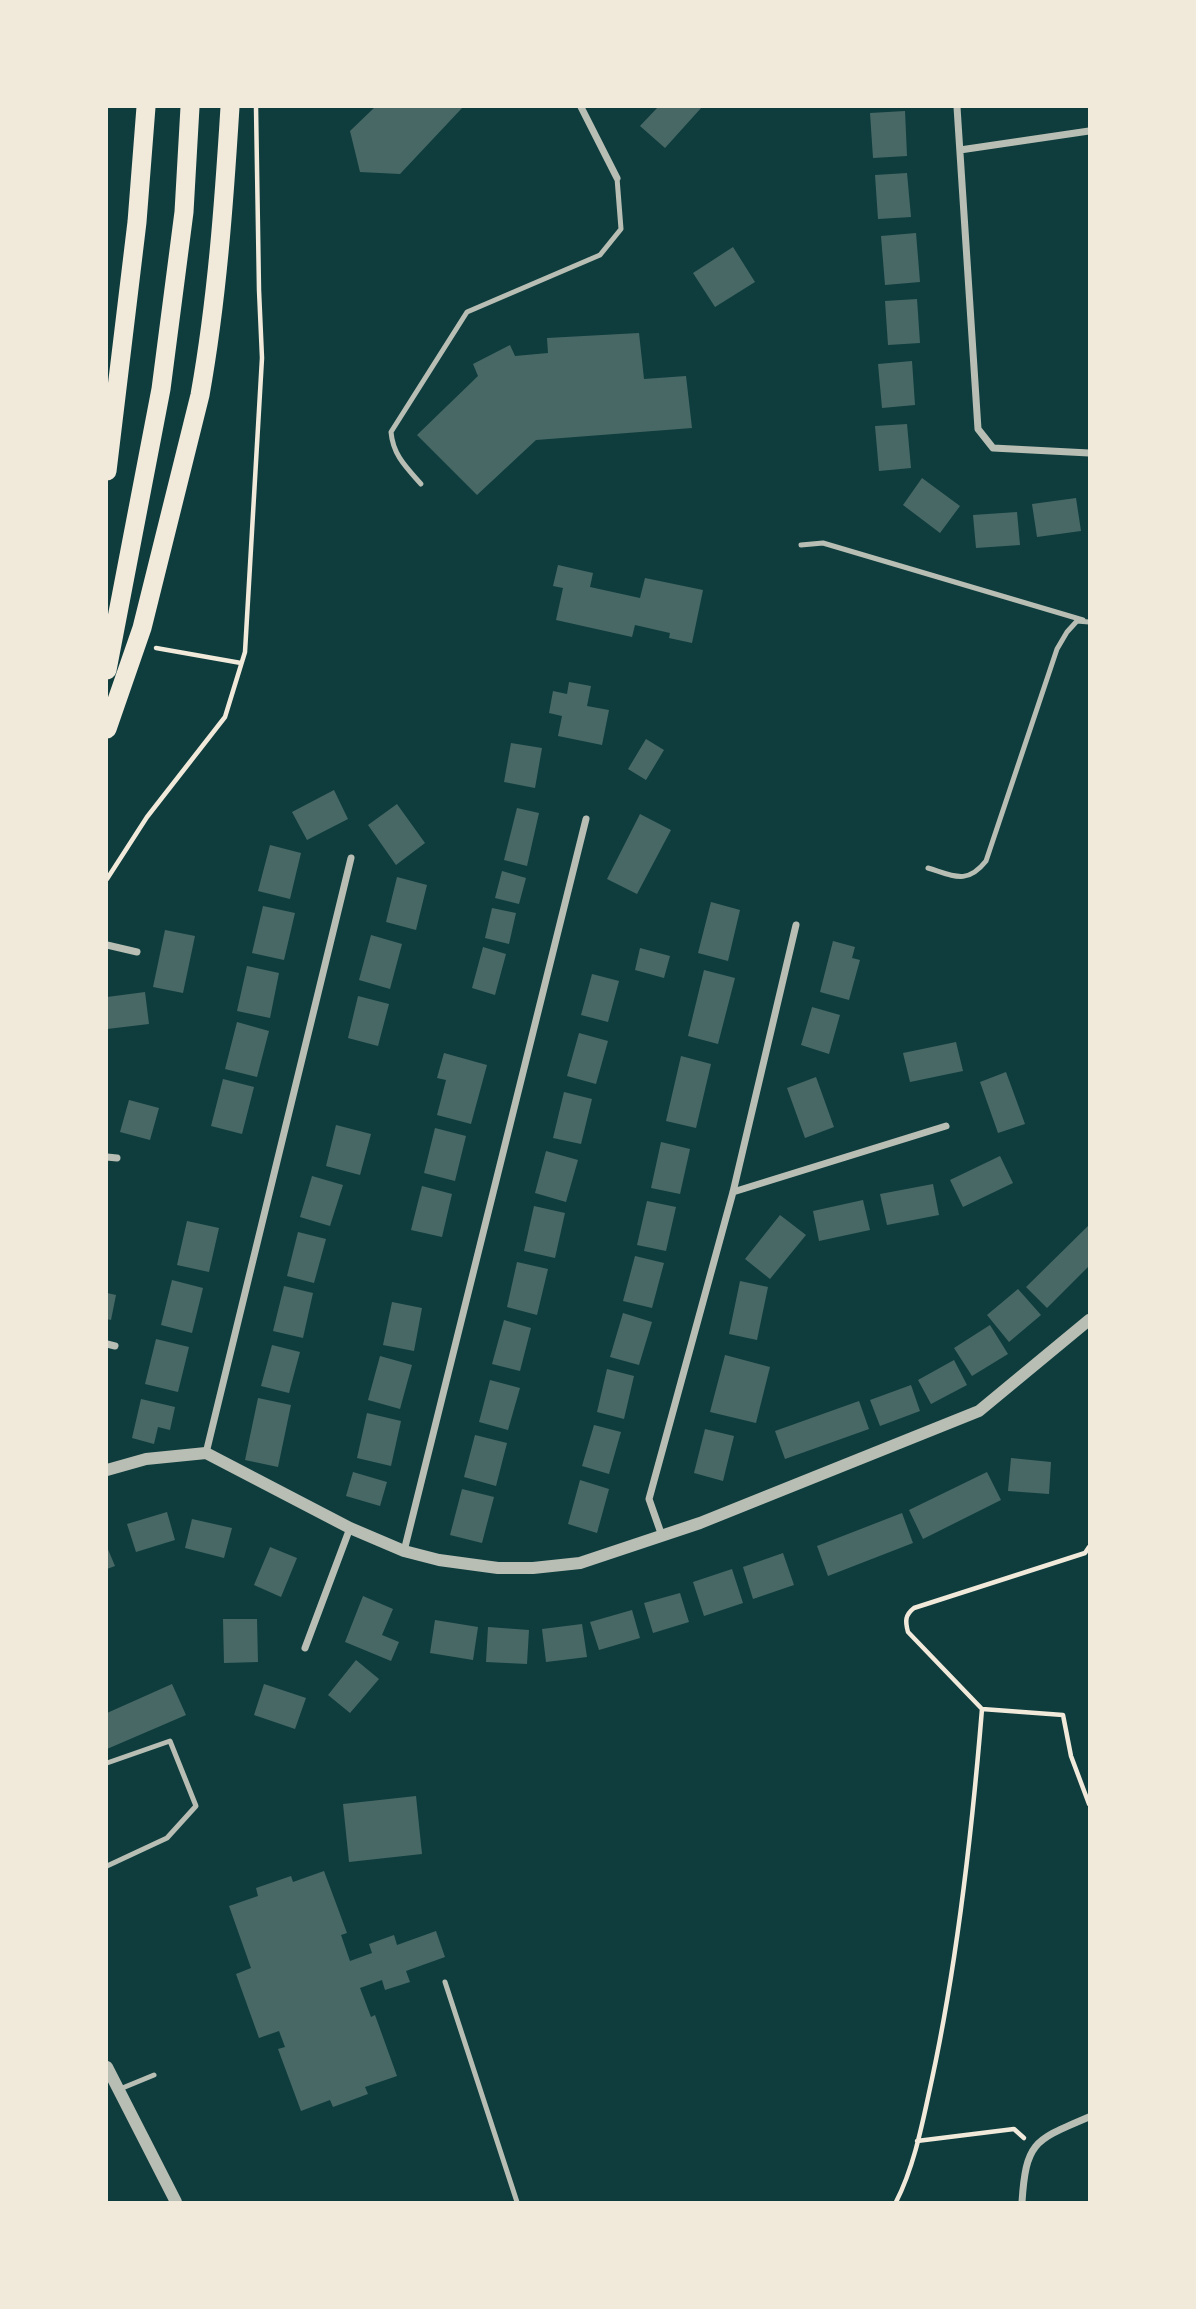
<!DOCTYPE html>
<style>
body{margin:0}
#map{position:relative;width:1196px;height:2309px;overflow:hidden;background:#0f3d3e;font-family:"Roboto Serif",serif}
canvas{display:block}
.frame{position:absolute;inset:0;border:108px solid #f1e9da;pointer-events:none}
</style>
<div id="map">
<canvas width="1196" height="2309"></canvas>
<div class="frame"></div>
</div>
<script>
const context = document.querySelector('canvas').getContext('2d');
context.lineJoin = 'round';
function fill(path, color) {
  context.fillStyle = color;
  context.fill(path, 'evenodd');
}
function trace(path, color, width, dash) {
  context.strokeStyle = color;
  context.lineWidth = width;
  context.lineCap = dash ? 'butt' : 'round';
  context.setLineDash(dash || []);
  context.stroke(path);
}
fill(new Path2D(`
 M 375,107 L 463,107 L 400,174 L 360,172 L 350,131 Z
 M 658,107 L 702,107 L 665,148 L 640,126 Z
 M 905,111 L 907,156 L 873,158 L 870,113 Z
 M 907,173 L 911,217 L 878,219 L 875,175 Z
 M 916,233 L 920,282 L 885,285 L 881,236 Z
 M 733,247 L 755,282 L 715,307 L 693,273 Z
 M 917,299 L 920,343 L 888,345 L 885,301 Z
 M 639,333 L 644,379 L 686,376 L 692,428 L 536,440 L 477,495 L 417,435 L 478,376 L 473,364 L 510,345 L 515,356 L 548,353 L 547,338 Z
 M 912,361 L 915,405 L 882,408 L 878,364 Z
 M 907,424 L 911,468 L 879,471 L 875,426 Z
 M 922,478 L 960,506 L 940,533 L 903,505 Z
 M 1076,498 L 1081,531 L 1037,537 L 1032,504 Z
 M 1017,512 L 1020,545 L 976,548 L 973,515 Z
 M 558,565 L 593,573 L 590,587 L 640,598 L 645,578 L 703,590 L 692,643 L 669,638 L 670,633 L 635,625 L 632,637 L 556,620 L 563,588 L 553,586 Z
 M 569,682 L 591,686 L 587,706 L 609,710 L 602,745 L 558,736 L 562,716 L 549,713 L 553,691 L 567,694 Z
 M 646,739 L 664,750 L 646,780 L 628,769 Z
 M 511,743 L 542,748 L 535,788 L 504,782 Z
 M 334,790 L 348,819 L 307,840 L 292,812 Z
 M 397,804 L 425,843 L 396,865 L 368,825 Z
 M 517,808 L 539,813 L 527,866 L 504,860 Z
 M 640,814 L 671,830 L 637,894 L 607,879 Z
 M 270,845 L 301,853 L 290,899 L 258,891 Z
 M 502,871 L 526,878 L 519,904 L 495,898 Z
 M 397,877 L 427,885 L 416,930 L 386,922 Z
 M 711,902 L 740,910 L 728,961 L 698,953 Z
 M 263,906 L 295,913 L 284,960 L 252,953 Z
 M 492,908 L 516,913 L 509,944 L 485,938 Z
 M 165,930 L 195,936 L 183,993 L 153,987 Z
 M 371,935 L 402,944 L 390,989 L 359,980 Z
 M 833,941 L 855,947 L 852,958 L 860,960 L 849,1000 L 820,992 Z
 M 483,947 L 506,954 L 495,995 L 472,988 Z
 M 640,948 L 670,956 L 664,978 L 635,970 Z
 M 247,966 L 279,973 L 270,1018 L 237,1011 Z
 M 704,970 L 735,978 L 718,1044 L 688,1036 Z
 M 592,974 L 619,981 L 608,1022 L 581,1015 Z
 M 145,992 L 149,1024 L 107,1029 L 107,997 Z
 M 358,996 L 389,1004 L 378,1046 L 348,1038 Z
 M 812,1007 L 840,1015 L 829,1054 L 801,1045 Z
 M 237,1022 L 269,1031 L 257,1077 L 225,1069 Z
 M 579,1033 L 608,1041 L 596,1084 L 567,1076 Z
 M 956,1042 L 963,1071 L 910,1082 L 903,1053 Z
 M 444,1053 L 487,1065 L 471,1124 L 437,1115 L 446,1080 L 437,1078 Z
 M 681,1056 L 711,1064 L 696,1128 L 666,1121 Z
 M 1006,1072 L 1025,1124 L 998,1133 L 980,1082 Z
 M 816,1077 L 834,1127 L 805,1138 L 787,1088 Z
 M 223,1079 L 254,1087 L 242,1134 L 211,1126 Z
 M 564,1092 L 592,1099 L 581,1144 L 553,1138 Z
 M 129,1100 L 159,1108 L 150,1140 L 120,1132 Z
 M 336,1125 L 371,1134 L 360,1175 L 326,1166 Z
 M 435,1128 L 466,1136 L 455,1181 L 424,1173 Z
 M 661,1142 L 690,1149 L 680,1194 L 651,1188 Z
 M 546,1151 L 578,1160 L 566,1202 L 535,1193 Z
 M 1000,1156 L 1013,1183 L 963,1207 L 950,1180 Z
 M 312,1176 L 343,1185 L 330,1226 L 300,1217 Z
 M 933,1184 L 939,1215 L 887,1225 L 880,1194 Z
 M 422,1186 L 452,1194 L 442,1237 L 411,1230 Z
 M 863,1200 L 870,1230 L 819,1241 L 813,1211 Z
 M 647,1201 L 676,1207 L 666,1251 L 637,1245 Z
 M 534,1206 L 565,1213 L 555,1258 L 524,1251 Z
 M 780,1215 L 806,1235 L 770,1279 L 745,1259 Z
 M 187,1221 L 219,1228 L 209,1272 L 177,1265 Z
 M 1089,1225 L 1089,1266 L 1047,1308 L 1026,1287 Z
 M 298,1232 L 326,1239 L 314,1283 L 287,1276 Z
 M 635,1256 L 664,1263 L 652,1308 L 623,1301 Z
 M 517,1262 L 548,1269 L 537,1315 L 507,1307 Z
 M 172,1280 L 203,1288 L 192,1333 L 161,1325 Z
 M 740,1281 L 768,1287 L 757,1340 L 729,1334 Z
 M 284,1286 L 313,1293 L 303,1338 L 273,1331 Z
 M 1018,1289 L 1041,1315 L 1009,1342 L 987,1315 Z
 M 107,1293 L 116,1295 L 111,1320 L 107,1319 Z
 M 392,1302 L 422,1308 L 414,1351 L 383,1345 Z
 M 623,1313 L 652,1322 L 639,1365 L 610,1357 Z
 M 504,1320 L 531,1328 L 520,1371 L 492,1364 Z
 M 990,1325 L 1008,1354 L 972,1376 L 954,1348 Z
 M 156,1339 L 189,1347 L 178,1392 L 145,1384 Z
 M 272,1345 L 300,1352 L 289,1393 L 261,1386 Z
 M 725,1355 L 770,1367 L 756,1423 L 710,1412 Z
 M 380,1356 L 412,1365 L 400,1409 L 368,1400 Z
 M 954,1360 L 967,1385 L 931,1404 L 918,1380 Z
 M 607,1369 L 634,1376 L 624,1419 L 597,1412 Z
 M 490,1380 L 520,1388 L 508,1430 L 479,1422 Z
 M 911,1385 L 920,1411 L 880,1426 L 870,1400 Z
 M 258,1398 L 291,1405 L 278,1467 L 245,1460 Z
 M 141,1399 L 175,1407 L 170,1430 L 158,1427 L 154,1444 L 132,1438 Z
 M 859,1401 L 869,1429 L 785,1459 L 775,1431 Z
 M 367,1413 L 401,1421 L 391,1466 L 357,1458 Z
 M 594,1425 L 621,1432 L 609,1474 L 582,1466 Z
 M 705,1429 L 734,1436 L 723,1481 L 694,1473 Z
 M 475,1435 L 507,1443 L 496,1486 L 464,1477 Z
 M 1011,1458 L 1051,1462 L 1049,1494 L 1008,1491 Z
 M 353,1472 L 387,1482 L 380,1506 L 346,1496 Z
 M 987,1472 L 1001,1500 L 923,1539 L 909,1510 Z
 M 580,1480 L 609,1489 L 597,1533 L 568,1524 Z
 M 462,1489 L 494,1497 L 482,1543 L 450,1535 Z
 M 167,1512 L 175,1540 L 136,1552 L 127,1524 Z
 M 902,1513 L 913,1543 L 828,1576 L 817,1546 Z
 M 192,1519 L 232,1528 L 224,1558 L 185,1548 Z
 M 107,1547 L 115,1566 L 107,1569 Z
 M 270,1547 L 297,1558 L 281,1597 L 254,1585 Z
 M 783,1553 L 794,1585 L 753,1599 L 743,1567 Z
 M 732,1569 L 743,1603 L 704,1616 L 693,1582 Z
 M 680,1593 L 689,1622 L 653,1633 L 644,1603 Z
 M 363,1596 L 393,1609 L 382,1635 L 399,1642 L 391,1661 L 345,1642 Z
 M 632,1610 L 640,1638 L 599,1650 L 590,1622 Z
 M 223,1619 L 257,1619 L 258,1662 L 224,1663 Z
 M 435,1620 L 478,1627 L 473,1660 L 430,1653 Z
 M 582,1624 L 587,1657 L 546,1662 L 542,1629 Z
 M 488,1627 L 529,1630 L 527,1664 L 486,1662 Z
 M 356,1660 L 379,1679 L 350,1713 L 328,1695 Z
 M 172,1684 L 186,1715 L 107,1749 L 107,1713 Z
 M 264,1684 L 306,1698 L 295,1729 L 254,1715 Z
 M 416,1796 L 422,1854 L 349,1862 L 343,1804 Z
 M 324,1871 L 347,1933 L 341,1935 L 350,1961 L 372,1953 L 369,1944 L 394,1935 L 397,1945 L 436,1931 L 445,1957 L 406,1971 L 410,1982 L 385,1990 L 382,1980 L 360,1988 L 371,2017 L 375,2015 L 397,2076 L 365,2087 L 368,2094 L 333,2107 L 330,2100 L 301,2111 L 278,2049 L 285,2047 L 279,2031 L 259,2038 L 236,1974 L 251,1968 L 229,1906 L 258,1896 L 256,1888 L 291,1876 L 293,1882 Z`), '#486865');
trace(new Path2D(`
 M 156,648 L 241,663
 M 107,879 L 147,817 L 225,717 L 245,652 L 262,358 L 259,290 L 256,107
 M 1089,1547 L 1085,1553 L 914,1608 C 905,1615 905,1621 908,1632 L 982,1709 L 1063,1715 L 1071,1756 L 1089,1804
 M 917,2141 L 1014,2129 L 1024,2138
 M 896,2202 C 915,2165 923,2120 932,2079 C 958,1958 972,1832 982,1709`), '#f1e9da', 4.5);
trace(new Path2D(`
 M 421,484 C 406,467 393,455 391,432 L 467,312 L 600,255 L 621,229 L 617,178
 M 801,545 L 823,543 L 1083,620
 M 928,868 C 954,876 967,885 986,861 L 1057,649 L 1067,632 L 1077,621 L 1089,622
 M 107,1763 L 170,1741 L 196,1806 L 167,1838 L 107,1866
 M 445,1982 L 517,2202
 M 120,2089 L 154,2075`), '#b8beb3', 5);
trace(new Path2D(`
 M 581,107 L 617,178
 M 957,107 L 978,429 L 993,448 L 1089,453
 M 960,150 L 1089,131
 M 107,945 L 137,952
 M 107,1157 L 117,1158
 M 733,1192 L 946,1126
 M 107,1344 L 115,1346
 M 206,1453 L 351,858
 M 662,1536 L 649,1499 L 733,1192 L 796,925
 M 404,1551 L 586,819
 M 305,1648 L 350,1528
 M 1022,2202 C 1026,2141 1035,2140 1089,2117`), '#b8beb3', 7);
trace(new Path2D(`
 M 107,1470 L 146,1459 L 206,1453 L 350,1528 L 404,1551 L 439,1560 L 498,1568 L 533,1568 L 580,1563 L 700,1523 L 979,1411 L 1089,1320
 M 107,2067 L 176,2202`), '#b8beb3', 12);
trace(new Path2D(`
 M 107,471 L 137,222 L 146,107
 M 107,670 L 161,389 L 184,212 L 190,107
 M 107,729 L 142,628 L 200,395 C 217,300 224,203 230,107`), '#f1e9da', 19);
</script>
